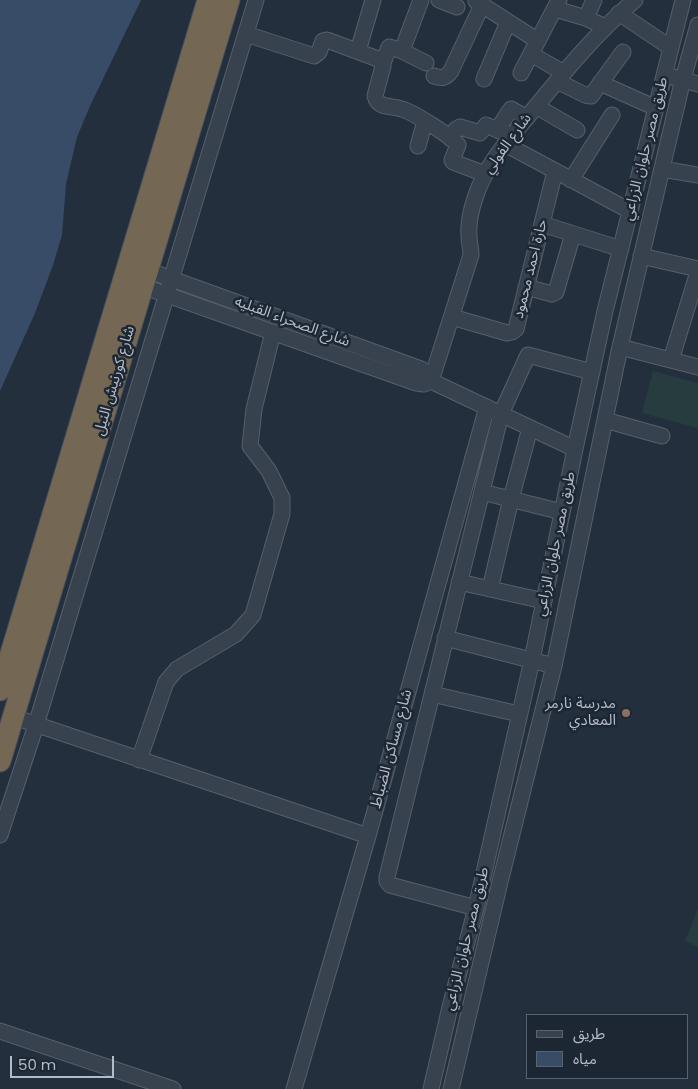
<!DOCTYPE html>
<meta charset="utf-8">
<style>
body{margin:0}
#map{position:relative;width:698px;height:1089px;overflow:hidden;background:#242f3e;font-family:Poppins,"Noto Sans Arabic",sans-serif}
canvas{display:block}
.legend{position:absolute;left:526px;top:1014px;width:162px;height:65px;box-sizing:border-box;background:#1d2633;border:1px solid #59626f;margin:0;padding:6px 9px;list-style:none;font-size:15px;color:#b4bcc9}
.legend li{display:flex;align-items:center;gap:10px;height:25px}
.legend b{width:25px;border:1px solid #59626f}
.scale{position:absolute;left:10px;top:1056px;width:104px;height:22px;box-sizing:border-box;border:2px solid #b4bcc9;border-top:0;padding-left:6px;font-size:15px;line-height:18px;white-space:nowrap;color:#b4bcc9;-webkit-text-stroke:4px #1d2633;paint-order:stroke}
</style>
<div id="map">
<canvas width="698" height="1089"></canvas>
<ul class="legend">
<li><b style="height:6px;background:#38414e"></b>طريق</li>
<li><b style="height:14px;background:#394c67"></b>مياه</li>
</ul>
<div class="scale">50 m</div>
</div>
<script>
const context = document.querySelector('canvas').getContext('2d');
context.lineJoin = 'round';
function fill(path, color) {
  context.fillStyle = color;
  context.fill(path, 'evenodd');
}
function trace(path, color, width, dash) {
  context.strokeStyle = color;
  context.lineWidth = width;
  context.lineCap = dash ? 'butt' : 'round';
  context.setLineDash(dash || []);
  context.stroke(path);
}
function label(font, color, halo, rows, align = 'center') {
  context.font = font + ' Poppins,"Noto Sans Arabic",sans-serif';
  context.lineWidth = 5;
  context.setLineDash([]);
  context.textBaseline = 'middle';
  context.strokeStyle = halo;
  context.fillStyle = color;
  for (const [text, x, y, turn = 0] of rows) {
    context.save();
    context.translate(x, y);
    context.rotate((+turn || 0) * Math.PI / 180);
    context.textAlign = isNaN(turn) ? turn : align;
    if (halo) context.strokeText(text, 0, 0);
    context.fillText(text, 0, 0);
    context.restore();
  }
}
fill(new Path2D(`
 M 653,371 L 698,383 L 698,428 L 642,413 Z
 M 698,909 L 698,947 L 685,941 Z`), '#263c3f');
fill(new Path2D(`
 M 0,0 L 141,0 L 90,106 L 77,137 L 66,184 L 62,235 L 53,265 L 35,313 L 0,391 Z`), '#394c67');
const minor = new Path2D(`
 M 439,0 L 457,7
 M 476,1 L 538,41
 M 555,9 L 586,18 L 605,27
 M 619,13 L 671,48
 M 586,18 L 594,0
 M 246,34 L 314,56 L 319,52 L 323,41 L 327,40 L 378,59 L 383,63 L 383,66 L 375,96 C 376,100 378,103 382,105 C 389,107 398,107 405,110 C 417,115 451,136 458,145 L 452,160 L 453,162 L 485,174
 M 400,50 L 426,63
 M 358,51 L 373,0
 M 531,54 L 564,73
 M 383,63 L 389,47 L 400,50 L 403,48 L 421,0
 M 521,73 L 559,0
 M 434,76 C 442,79 446,78 451,71 L 482,5
 M 673,77 L 698,84
 M 484,79 L 508,22
 M 557,81 L 585,95 L 591,96 L 623,52
 M 600,83 L 656,108
 M 536,106 L 577,130
 M 497,130 L 511,109 L 527,118
 M 451,139 L 456,129 L 460,127 L 480,133 L 486,125 L 511,136
 M 505,144 L 630,211
 M 418,146 L 425,121
 M 662,169 L 698,175
 M 571,180 L 612,115
 M 542,224 L 621,249
 M 641,256 L 698,269
 M 147,270 L 421,369 L 427,373 L 431,381 L 575,449
 M 142,286 L 416,383 L 424,384 L 431,381
 M 526,287 L 552,294 L 556,292 L 573,234
 M 452,317 L 507,333 L 512,332 L 516,329 L 555,171
 M 620,347 L 698,367
 M 671,360 L 698,272
 M 431,381 L 471,255 C 471,248 469,243 469,236 C 468,224 471,210 475,198 C 486,163 511,137 534,109 C 565,71 597,32 635,0
 M 605,420 L 662,436
 M 482,492 L 562,512
 M 459,582 L 544,601
 M 490,589 L 511,499 L 530,428
 M 445,638 L 554,666
 M 432,694 L 519,714
 M 14,717 L 368,836
 M 139,760 L 166,682 L 177,669 L 236,634 L 253,615 L 282,514 L 282,498 L 269,471 L 250,446 L 254,409 L 273,332
 M 0,835 L 36,725 L 256,0
 M 476,908 L 390,885 L 387,881 L 387,877 L 501,414 L 528,355 L 592,372
 M 0,1031 L 173,1089
 M 294,1089 L 368,836 L 487,407
 M 431,1089 L 451,1003 L 476,908 L 532,660 L 575,449 L 605,311 L 683,0
 M 451,1089 L 500,882 L 554,666 L 620,347 L 683,79 L 698,25`);
const highway = new Path2D(`
 M 0,690 L 208,0
 M 0,761 L 229,0`);
trace(minor, '#565f6c', 17);
trace(highway, '#434c59', 23);
trace(minor, '#38414e', 15);
trace(highway, '#746855', 21);
for (const [x, y, r, color] of [
 [626,713,5,"#8d6e63"]
]) {
  const dot = new Path2D();
  dot.arc(x, y, r, 0, 2 * Math.PI);
  context.fillStyle = color;
  context.fill(dot);
  trace(dot, '#1d2633', 2);
}
label('15px', '#b4bcc9', '#1d2633', [
 ["شارع الفولي",508,144,-54],
 ["طريق مصر حلوان الزراعي",646,149,-76],
 ["حارة احمد محمود",531,269,-76],
 ["شارع الصحراء القبليه",292,322,20],
 ["شارع كورنيش النيل",115,381,-74],
 ["طريق مصر حلوان الزراعي",556,544,-78],
 ["شارع مساكن الضباط",392,749,-75],
 ["طريق مصر حلوان الزراعي",467,939,-76]
]);
label('15px', '#b4bcc9', '#1d2633', [
 ["مدرسة نارمر",616,704],
 ["المعادي",616,721]
], 'right');
</script>
